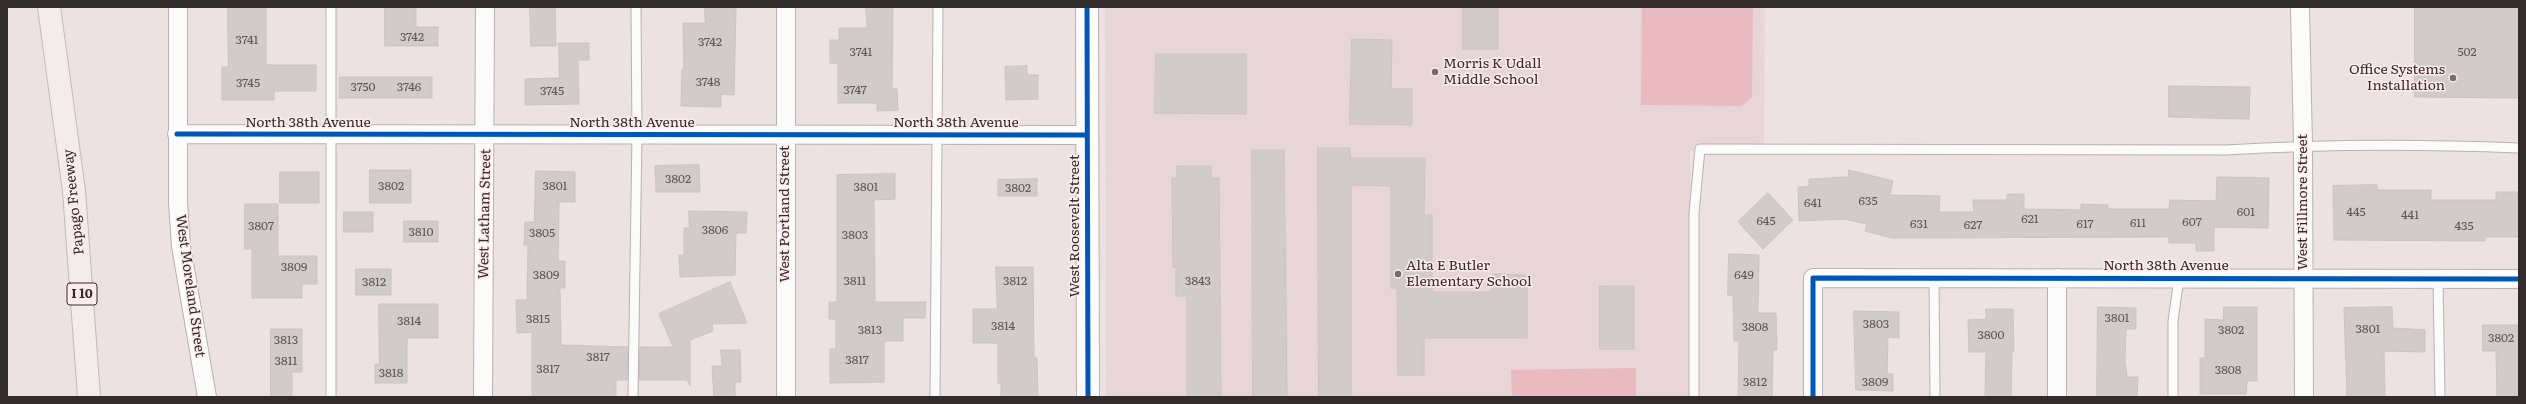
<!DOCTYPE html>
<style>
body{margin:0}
#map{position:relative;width:2526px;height:404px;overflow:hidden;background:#ece2e2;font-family:Literata,serif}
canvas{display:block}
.frame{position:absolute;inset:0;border:8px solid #332c2c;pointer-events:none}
</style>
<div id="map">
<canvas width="2526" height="404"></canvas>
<div class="frame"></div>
</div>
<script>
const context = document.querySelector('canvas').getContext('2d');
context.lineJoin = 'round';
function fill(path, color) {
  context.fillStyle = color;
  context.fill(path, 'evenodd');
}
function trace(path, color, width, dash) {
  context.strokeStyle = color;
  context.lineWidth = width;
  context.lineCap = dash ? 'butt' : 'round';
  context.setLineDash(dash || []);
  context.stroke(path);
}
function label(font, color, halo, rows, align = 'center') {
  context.font = font + ' Literata,serif';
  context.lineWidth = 3;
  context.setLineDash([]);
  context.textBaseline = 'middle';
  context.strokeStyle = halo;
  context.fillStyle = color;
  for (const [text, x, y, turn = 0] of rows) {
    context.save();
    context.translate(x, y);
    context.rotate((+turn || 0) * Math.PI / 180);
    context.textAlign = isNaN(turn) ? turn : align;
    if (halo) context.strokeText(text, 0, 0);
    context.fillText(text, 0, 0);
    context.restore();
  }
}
fill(new Path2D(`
 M 1105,7 L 1765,7 L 1764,149 L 1690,151 L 1691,397 L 1106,397 Z`), '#e8d5d7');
fill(new Path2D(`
 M 1642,7 L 1753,7 L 1752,97 L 1742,106 L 1641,105 Z
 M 1636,368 L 1636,397 L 1512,397 L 1511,370 Z`), '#e9babf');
const building = new Path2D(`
 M 228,7 L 266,7 L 266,65 L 316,65 L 316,91 L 274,91 L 274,100 L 222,100 L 222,67 L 228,67 Z
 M 385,7 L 416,7 L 416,27 L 438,27 L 438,46 L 385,46 Z
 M 530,7 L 555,7 L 556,46 L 531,46 Z
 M 705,7 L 736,7 L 734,95 L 721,94 L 721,107 L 681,106 L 682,69 L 684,69 L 683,23 L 705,23 Z
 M 866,7 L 893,7 L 892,89 L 897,89 L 898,110 L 877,111 L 877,103 L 838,103 L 838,63 L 830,63 L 830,40 L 839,40 L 839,28 L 867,28 Z
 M 1463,7 L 1498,7 L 1498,49 L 1463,49 Z
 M 2415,7 L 2519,7 L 2519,98 L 2415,97 Z
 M 1352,39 L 1392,40 L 1391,89 L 1412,89 L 1412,125 L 1350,124 Z
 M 559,43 L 589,43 L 589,60 L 578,60 L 579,104 L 525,105 L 525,79 L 559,78 Z
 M 1156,54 L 1246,54 L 1246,114 L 1155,113 Z
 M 1027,66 L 1027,75 L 1038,75 L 1038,99 L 1006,100 L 1005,67 Z
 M 340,77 L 432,77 L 432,98 L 340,98 Z
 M 2169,86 L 2250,87 L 2249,119 L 2169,117 Z
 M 1318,148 L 1350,148 L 1350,158 L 1425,158 L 1424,215 L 1432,215 L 1432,292 L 1492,292 L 1492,274 L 1527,275 L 1527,338 L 1424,338 L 1424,375 L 1398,375 L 1397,288 L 1391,288 L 1391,186 L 1351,185 L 1351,397 L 1319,397 Z
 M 1252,150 L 1284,150 L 1287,397 L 1253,397 Z
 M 699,165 L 700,192 L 656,192 L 655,166 Z
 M 1177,166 L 1211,166 L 1211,178 L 1219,178 L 1221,397 L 1187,397 L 1187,296 L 1176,296 L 1176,267 L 1173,267 L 1172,178 L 1177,178 Z
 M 370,170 L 411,170 L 411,203 L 370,203 Z
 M 1849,170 L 1893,181 L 1890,195 L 1940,196 L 1939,212 L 1974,212 L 1973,200 L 2007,200 L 2007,194 L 2024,194 L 2024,209 L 2081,210 L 2081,204 L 2108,205 L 2108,209 L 2169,209 L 2170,200 L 2216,201 L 2217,177 L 2269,178 L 2268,228 L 2214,227 L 2214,251 L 2196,251 L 2196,243 L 2169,243 L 2169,237 L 1892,238 L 1865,231 L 1867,224 L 1844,219 L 1799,221 L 1798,187 L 1809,186 L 1809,179 L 1848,177 Z
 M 536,171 L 575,172 L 575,202 L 559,202 L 558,261 L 565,261 L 565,288 L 560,288 L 561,345 L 628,347 L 627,380 L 616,380 L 616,397 L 532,397 L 532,332 L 517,333 L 516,300 L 527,300 L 528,245 L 524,245 L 525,222 L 534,222 Z
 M 280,172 L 319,172 L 319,203 L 280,203 Z
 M 895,174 L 895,199 L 874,200 L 875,302 L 926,302 L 925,318 L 903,318 L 903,341 L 884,341 L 884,382 L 830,383 L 830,349 L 836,349 L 836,319 L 829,319 L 829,302 L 837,302 L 837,175 Z
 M 1037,179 L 1037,196 L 998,196 L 998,180 Z
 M 2377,185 L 2377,190 L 2431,190 L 2431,200 L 2496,200 L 2496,192 L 2519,192 L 2519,237 L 2485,237 L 2485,241 L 2334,240 L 2333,186 Z
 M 1768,193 L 1793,220 L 1763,249 L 1738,222 Z
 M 245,204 L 278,204 L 278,256 L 317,256 L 317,284 L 302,284 L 302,298 L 252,298 L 252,249 L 245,249 Z
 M 689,211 L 747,212 L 746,233 L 736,233 L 735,275 L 680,277 L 679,255 L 684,255 L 684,228 L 689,228 Z
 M 344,212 L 373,212 L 373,232 L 344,232 Z
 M 404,221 L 438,221 L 438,242 L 404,242 Z
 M 1729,254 L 1759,255 L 1758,313 L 1776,313 L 1777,350 L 1773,350 L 1772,397 L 1738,397 L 1739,341 L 1734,341 L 1733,295 L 1728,295 Z
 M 996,267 L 1033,267 L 1034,358 L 1037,358 L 1038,397 L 1001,397 L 1001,383 L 998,383 L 998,343 L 973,343 L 973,309 L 997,309 Z
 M 356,269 L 391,269 L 391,295 L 356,295 Z
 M 730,282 L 747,323 L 712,324 L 713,331 L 690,340 L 690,386 L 687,380 L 639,380 L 640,347 L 673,347 L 659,314 Z
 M 1600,286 L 1634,286 L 1634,349 L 1600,349 Z
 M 379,304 L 438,304 L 438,338 L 407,338 L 407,383 L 375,383 L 375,364 L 379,364 Z
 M 2098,307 L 2136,308 L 2136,329 L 2126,329 L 2125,361 L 2127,377 L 2138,377 L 2137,397 L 2097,397 Z
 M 2224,307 L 2257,307 L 2257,381 L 2247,381 L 2246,394 L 2200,394 L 2200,358 L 2205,358 L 2205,319 L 2223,320 Z
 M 2392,307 L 2393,328 L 2425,330 L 2425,352 L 2384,351 L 2385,397 L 2347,397 L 2344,308 Z
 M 1986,309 L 2013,309 L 2014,351 L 2012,351 L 2011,397 L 1985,397 L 1986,352 L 1969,352 L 1968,320 L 1986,319 Z
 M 1854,311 L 1899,312 L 1899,338 L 1888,337 L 1887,374 L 1893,374 L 1893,391 L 1856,390 Z
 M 2483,325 L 2519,325 L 2519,397 L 2497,397 L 2496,351 L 2483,351 Z
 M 271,329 L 302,329 L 302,372 L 292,372 L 292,397 L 271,397 Z
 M 721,350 L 740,350 L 741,382 L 735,382 L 735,397 L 714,397 L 712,366 L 722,366 Z`);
fill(building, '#d2cbcb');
trace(building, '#cac2c3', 1);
const service = new Path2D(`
 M 331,7 L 331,397
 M 1934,278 L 1935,397
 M 2438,279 L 2440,397
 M 633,397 L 637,135 L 636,7
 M 935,397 L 938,7
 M 1694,397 L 1694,213 L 1700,149 L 2225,150 C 2323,144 2421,144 2519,148
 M 2173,397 L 2173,321 L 2179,278`);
const minor = new Path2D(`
 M 178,7 L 178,203 L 181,246 L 207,397
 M 2300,7 L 2303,145 L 2304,397
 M 177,134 L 1086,135
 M 483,397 L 485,7
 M 786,397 L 786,7
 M 1813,397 L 1813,278 L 2519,279
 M 2057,397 L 2057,278`);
const tertiary = new Path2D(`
 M 1087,7 L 1088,397`);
const motorway = new Path2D(`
 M 49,7 L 74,191 L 89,397`);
trace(service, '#b8b1b1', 11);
trace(minor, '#b8b1b1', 20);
trace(tertiary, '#b8b1b1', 24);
trace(motorway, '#c5baba', 24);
trace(service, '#fcfbfb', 9);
trace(minor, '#fcfbfb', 18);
trace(tertiary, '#fcfbfb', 22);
trace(motorway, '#f3ebec', 22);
trace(new Path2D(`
 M 1087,7 L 1088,397
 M 177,134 L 1086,135
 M 1813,397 L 1813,278 L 2519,279`), '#0057b8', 5);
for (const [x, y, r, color] of [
 [1435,72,4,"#746c6c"],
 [2453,78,4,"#746c6c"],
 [1398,274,4,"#746c6c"]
]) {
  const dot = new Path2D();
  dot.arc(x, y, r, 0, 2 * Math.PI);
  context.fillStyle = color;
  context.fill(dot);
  trace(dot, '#feebec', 1.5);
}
label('12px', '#5c5656', null, [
 ["3742",412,37],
 ["3741",247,40],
 ["3742",710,42],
 ["3741",861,52],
 ["502",2467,52],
 ["3748",708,82],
 ["3745",248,83],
 ["3750",363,87],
 ["3746",409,87],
 ["3747",855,90],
 ["3745",552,91],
 ["3802",678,179],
 ["3802",391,186],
 ["3801",555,186],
 ["3801",866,187],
 ["3802",1018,188],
 ["635",1868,201],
 ["641",1813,203],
 ["601",2246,212],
 ["445",2356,212],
 ["441",2410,215],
 ["621",2030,219],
 ["645",1766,221],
 ["607",2192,222],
 ["611",2138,223],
 ["631",1919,224],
 ["617",2085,224],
 ["627",1973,225],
 ["3807",261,226],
 ["435",2464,226],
 ["3806",715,230],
 ["3810",421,232],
 ["3805",542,233],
 ["3803",855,235],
 ["3809",294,267],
 ["3809",546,275],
 ["649",1744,275],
 ["3811",855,281],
 ["3812",1015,281],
 ["3843",1198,281],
 ["3812",374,282],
 ["3801",2117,318],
 ["3815",538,319],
 ["3814",409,321],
 ["3803",1876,324],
 ["3814",1003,326],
 ["3808",1755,327],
 ["3801",2368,329],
 ["3813",870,330],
 ["3802",2231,330],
 ["3800",1991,335],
 ["3802",2501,338],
 ["3813",286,340],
 ["3817",598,357],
 ["3817",857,360],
 ["3811",286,361],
 ["3817",548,369],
 ["3808",2228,370],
 ["3818",391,373],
 ["3812",1755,382],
 ["3809",1875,382]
]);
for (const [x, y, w] of [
 [82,294,30]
]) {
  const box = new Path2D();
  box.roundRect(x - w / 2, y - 11, w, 22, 3);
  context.fillStyle = '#feebec';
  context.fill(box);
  trace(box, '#332c2c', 1);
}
label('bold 13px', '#332c2c', null, [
 ["I 10",82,294]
]);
label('14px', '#332c2c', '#feebec', [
 ["Morris K Udall",1443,64],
 ["Middle School",1443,80],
 ["Office Systems",2445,70,"right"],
 ["Installation",2445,86,"right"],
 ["Alta E Butler",1406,266],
 ["Elementary School",1406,282]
], 'left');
label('14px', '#332c2c', '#feebec', [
 ["North 38th Avenue",308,123],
 ["North 38th Avenue",632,123],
 ["North 38th Avenue",956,123],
 ["Papago Freeway",74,202,-96],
 ["West Fillmore Street",2303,202,-90],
 ["West Latham Street",485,214,-89],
 ["West Portland Street",785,214,-90],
 ["West Roosevelt Street",1075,226,-90],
 ["North 38th Avenue",2166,266],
 ["West Moreland Street",190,286,82]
]);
</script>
